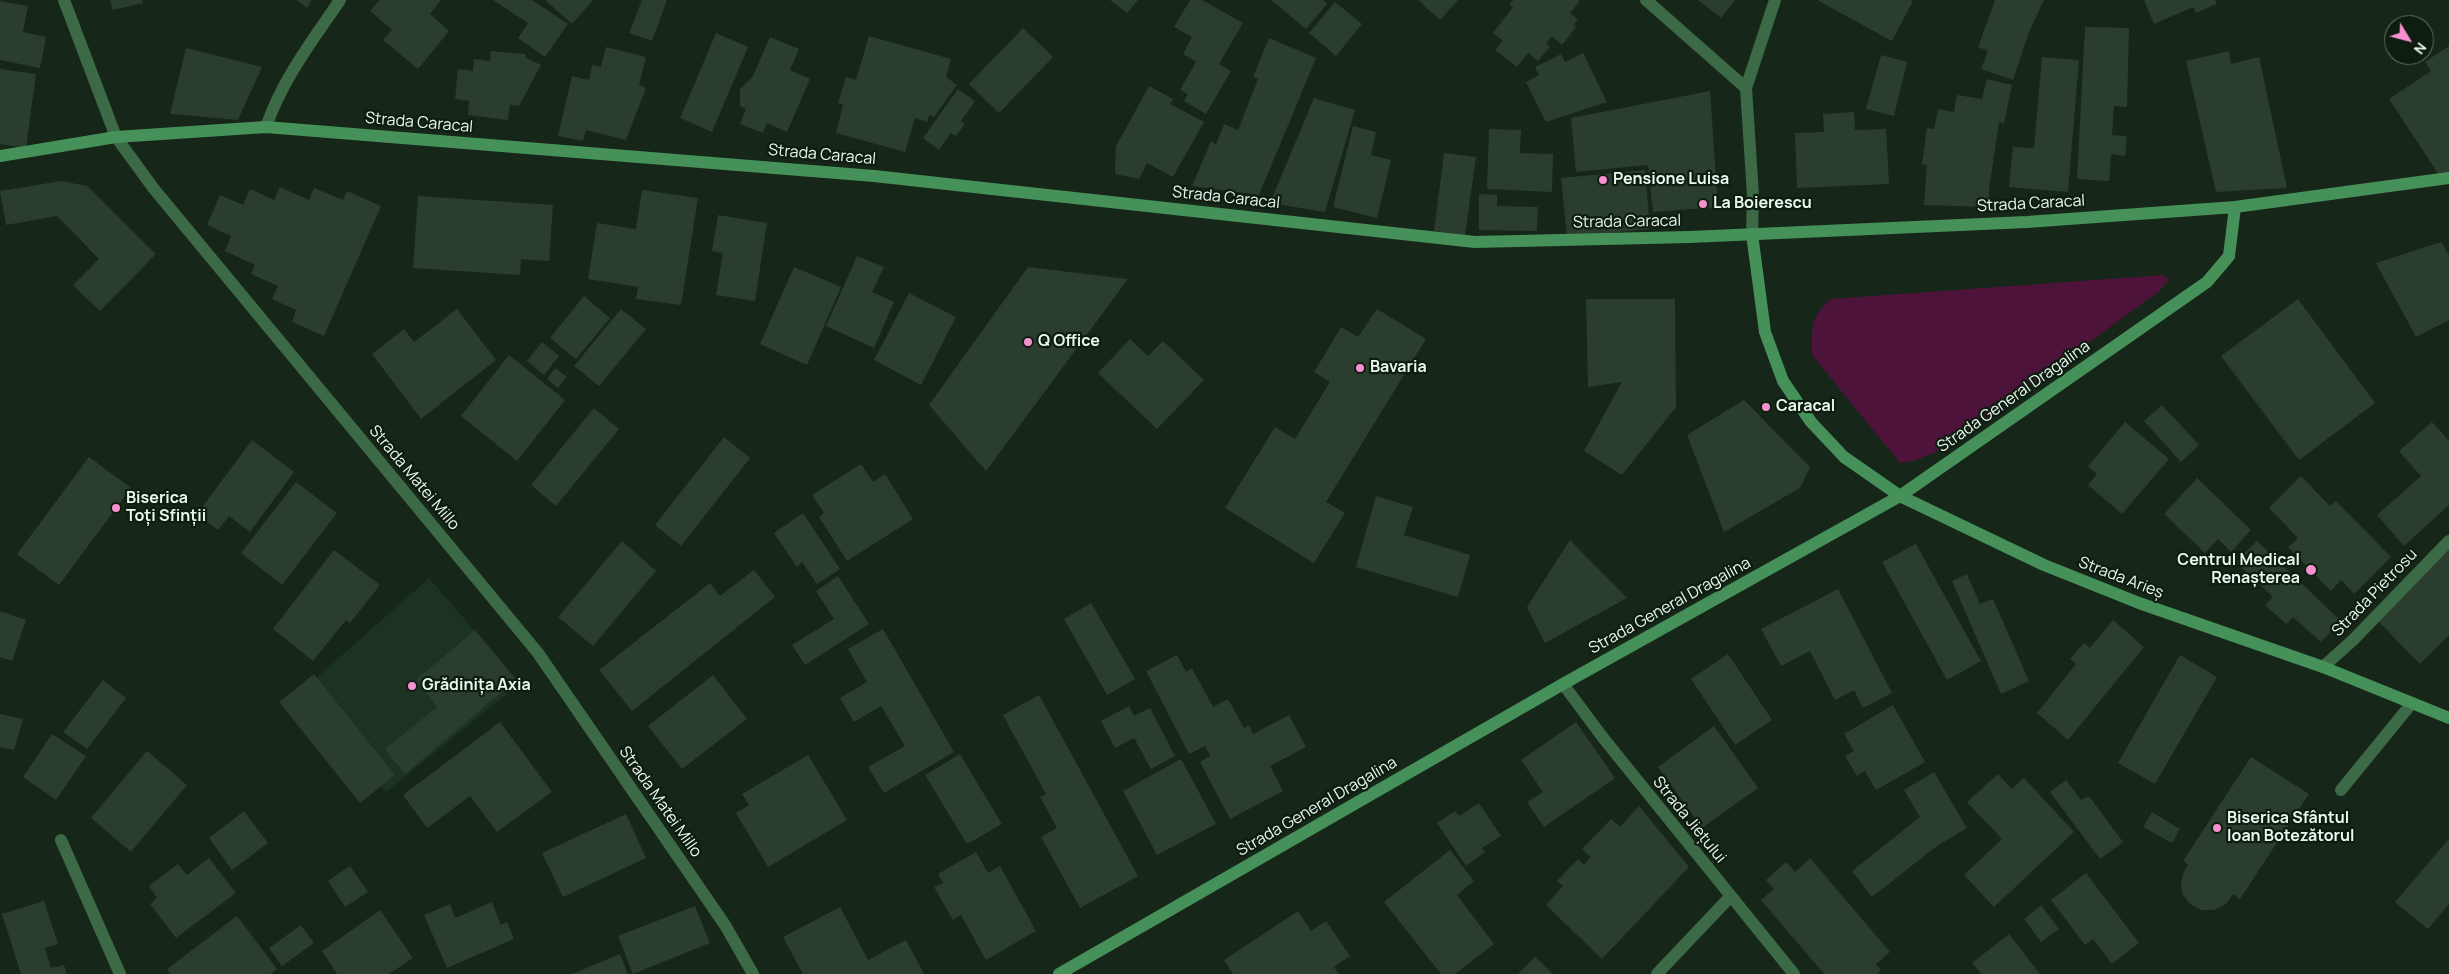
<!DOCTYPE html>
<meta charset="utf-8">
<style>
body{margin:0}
#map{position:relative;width:2449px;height:974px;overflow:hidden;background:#162719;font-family:Manrope,sans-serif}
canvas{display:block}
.north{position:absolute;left:2384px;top:15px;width:50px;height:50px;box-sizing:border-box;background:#0d1d10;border:1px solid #667469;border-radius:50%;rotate:127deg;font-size:14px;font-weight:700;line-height:20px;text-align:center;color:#ecf7ee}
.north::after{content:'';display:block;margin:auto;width:18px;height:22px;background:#f790ce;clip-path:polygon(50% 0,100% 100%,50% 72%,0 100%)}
</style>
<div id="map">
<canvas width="2449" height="974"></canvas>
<div class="north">N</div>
</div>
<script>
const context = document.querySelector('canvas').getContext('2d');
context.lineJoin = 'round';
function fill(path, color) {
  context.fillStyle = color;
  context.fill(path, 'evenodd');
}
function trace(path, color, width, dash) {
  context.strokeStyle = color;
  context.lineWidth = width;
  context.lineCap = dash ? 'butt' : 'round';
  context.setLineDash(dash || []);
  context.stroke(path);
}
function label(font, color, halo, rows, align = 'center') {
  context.font = font + ' Manrope,sans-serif';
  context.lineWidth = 4.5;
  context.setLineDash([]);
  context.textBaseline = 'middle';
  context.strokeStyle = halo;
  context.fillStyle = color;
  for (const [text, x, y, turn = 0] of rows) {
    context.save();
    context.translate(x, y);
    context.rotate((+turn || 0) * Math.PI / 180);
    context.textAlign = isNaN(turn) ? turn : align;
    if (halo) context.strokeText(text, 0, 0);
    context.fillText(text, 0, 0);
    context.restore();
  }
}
fill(new Path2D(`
 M 429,578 L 520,683 L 386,792 L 304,689 Z`), '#1d3322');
fill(new Path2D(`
 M 2163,275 L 2169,280 L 2158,292 L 1943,449 L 1916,460 L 1900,463 L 1812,355 C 1812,328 1810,317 1831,299 Z`), '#4d133a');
fill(new Path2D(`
 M 110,0 L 142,0 L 143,3 L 113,10 Z
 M 296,0 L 312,0 L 307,8 Z
 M 380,0 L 441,0 L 430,14 L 449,31 L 418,69 L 383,40 L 392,30 L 370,11 Z
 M 493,0 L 532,0 L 568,24 L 545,57 L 518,38 L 528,23 Z
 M 545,0 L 593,0 L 572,24 Z
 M 642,0 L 667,0 L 652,41 L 629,33 Z
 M 1110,0 L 1138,0 L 1127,13 Z
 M 1190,0 L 1202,0 L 1243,23 L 1219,64 L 1231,71 L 1206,114 L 1184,101 L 1188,94 L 1180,90 L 1196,62 L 1183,54 L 1192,37 L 1174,27 Z
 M 1271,0 L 1323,0 L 1327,4 L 1306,29 Z
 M 1418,0 L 1458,0 L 1440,20 Z
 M 1513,0 L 1578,0 L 1580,1 L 1570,13 L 1578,19 L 1573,25 L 1576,27 L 1562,45 L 1552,36 L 1546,44 L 1550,47 L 1538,61 L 1528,53 L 1517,67 L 1495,50 L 1503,41 L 1493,33 L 1513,7 L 1509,5 Z
 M 1698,0 L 1735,0 L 1721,18 Z
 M 1817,0 L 1910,0 L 1913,1 L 1892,41 Z
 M 1995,0 L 2044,0 L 2029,32 L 2013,80 L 1981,69 L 1988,51 L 1978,47 Z
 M 2144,0 L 2215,0 L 2217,4 L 2196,13 L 2193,7 L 2154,24 Z
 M 0,1 L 28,6 L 23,32 L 46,37 L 40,68 L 0,60 Z
 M 1335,2 L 1362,24 L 1336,56 L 1309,33 Z
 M 2085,27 L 2129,28 L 2127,107 L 2114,106 L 2112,135 L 2127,136 L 2125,156 L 2111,154 L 2109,181 L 2077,179 Z
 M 1023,28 L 1053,57 L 999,113 L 969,84 Z
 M 716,33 L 748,47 L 712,132 L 680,118 Z
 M 869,36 L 951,59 L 946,77 L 957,85 L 934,117 L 929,115 L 927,122 L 915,118 L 905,152 L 836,133 L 843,105 L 838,103 L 846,77 L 856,80 Z
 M 770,37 L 799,49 L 790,70 L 810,79 L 787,132 L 767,123 L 763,133 L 740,124 L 746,109 L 740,106 L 740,89 L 753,76 Z
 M 1269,38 L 1316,58 L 1259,195 L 1192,186 L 1211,141 L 1216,144 L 1224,124 L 1238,130 L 1258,79 L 1253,77 Z
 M 2449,46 L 2449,172 L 2441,178 L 2389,99 L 2431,71 L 2425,62 Z
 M 606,47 L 646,57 L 639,85 L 646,88 L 626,140 L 586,130 L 583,141 L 558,136 L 572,76 L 589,80 L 592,65 L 601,67 Z
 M 186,48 L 262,67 L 238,120 L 170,114 Z
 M 491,51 L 526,54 L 525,57 L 541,65 L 519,106 L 510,105 L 508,120 L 468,115 L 469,101 L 455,99 L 458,69 L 473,71 L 474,59 L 490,61 Z
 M 2229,51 L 2231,64 L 2259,57 L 2287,188 L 2216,192 L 2186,61 Z
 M 1583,53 L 1607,102 L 1546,122 L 1526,82 L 1539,75 L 1535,67 L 1561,54 L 1565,62 Z
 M 1881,55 L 1907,62 L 1894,116 L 1866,109 Z
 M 2042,57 L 2079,60 L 2068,192 L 2009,187 L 2013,147 L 2034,148 Z
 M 0,69 L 36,74 L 26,148 L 0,144 Z
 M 1987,79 L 2012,85 L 2004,123 L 1999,122 L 1989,189 L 1989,207 L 1924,205 L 1927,165 L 1922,164 L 1927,128 L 1934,129 L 1938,109 L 1954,112 L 1957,95 L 1982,99 Z
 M 1149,86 L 1173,99 L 1170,104 L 1204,122 L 1173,177 L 1147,163 L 1139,179 L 1115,174 L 1116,146 Z
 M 958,89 L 975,101 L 961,121 L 965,124 L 956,136 L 951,133 L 939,150 L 923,138 Z
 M 1710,91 L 1718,207 L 1653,212 L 1648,165 L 1576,172 L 1571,118 Z
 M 1314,98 L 1355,110 L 1325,212 L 1270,203 Z
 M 1854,112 L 1855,130 L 1886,129 L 1889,184 L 1797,188 L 1795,133 L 1824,132 L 1823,114 Z
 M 1353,126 L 1376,132 L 1371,155 L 1391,160 L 1377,218 L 1333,207 Z
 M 1489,129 L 1521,130 L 1520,153 L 1553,154 L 1552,192 L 1487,189 Z
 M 1444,153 L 1476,157 L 1465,235 L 1434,231 Z
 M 1645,170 L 1650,229 L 1567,237 L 1561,178 Z
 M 61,181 L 87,186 L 156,254 L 100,311 L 73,285 L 99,259 L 57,216 L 6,225 L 0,191 Z
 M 280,187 L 309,200 L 314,188 L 343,200 L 347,191 L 381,206 L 324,336 L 292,322 L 296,310 L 272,299 L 278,286 L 251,274 L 255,265 L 225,251 L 231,236 L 207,225 L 220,195 L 243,205 L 250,189 L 274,200 Z
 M 642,190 L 698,198 L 681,305 L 636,299 L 638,287 L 588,279 L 597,223 L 636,229 Z
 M 1479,194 L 1497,195 L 1497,206 L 1538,207 L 1537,231 L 1479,230 Z
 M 418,196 L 553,205 L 549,261 L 521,259 L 520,275 L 413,268 Z
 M 718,215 L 767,223 L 755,301 L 716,295 L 723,253 L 712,251 Z
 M 2441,242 L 2449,255 L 2449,320 L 2416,337 L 2376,263 Z
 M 857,256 L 884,267 L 872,292 L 894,302 L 874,348 L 826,326 Z
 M 794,267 L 841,287 L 807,365 L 760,344 Z
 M 1028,267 L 1128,279 L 986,471 L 929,405 Z
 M 909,293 L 956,317 L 921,385 L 874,360 Z
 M 584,296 L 610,318 L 576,359 L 550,338 Z
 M 1586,299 L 1675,299 L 1676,407 L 1622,475 L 1584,451 L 1622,382 L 1588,387 Z
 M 2298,299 L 2375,403 L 2299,460 L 2221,356 Z
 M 457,309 L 496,360 L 421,419 L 372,354 L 404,329 L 414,342 Z
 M 621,309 L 646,329 L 599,386 L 574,366 Z
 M 1377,309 L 1426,339 L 1326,502 L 1345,513 L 1314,563 L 1225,508 L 1275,427 L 1295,439 L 1330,382 L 1314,372 L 1341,327 L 1358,337 Z
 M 1130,339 L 1148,356 L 1163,341 L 1204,380 L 1157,429 L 1098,373 Z
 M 542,342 L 559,356 L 544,375 L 527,361 Z
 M 509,355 L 565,400 L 517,461 L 461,416 Z
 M 555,368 L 567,377 L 558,388 L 547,379 Z
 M 1744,400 L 1810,467 L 1800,488 L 1724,532 L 1687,435 Z
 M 2162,405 L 2199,445 L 2181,462 L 2144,421 Z
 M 594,408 L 619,429 L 556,506 L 531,485 Z
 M 2125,422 L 2169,459 L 2122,514 L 2088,485 L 2097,474 L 2088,466 Z
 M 2432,422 L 2449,441 L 2449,505 L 2404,546 L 2377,515 L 2421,476 L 2399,451 Z
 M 724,437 L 750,458 L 681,546 L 655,525 Z
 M 252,440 L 294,472 L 250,532 L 229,516 L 218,530 L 197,514 Z
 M 89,457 L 131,488 L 59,585 L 17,554 Z
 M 861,464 L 873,482 L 885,474 L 913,519 L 847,561 L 819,517 L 824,513 L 812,495 Z
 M 2301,476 L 2330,506 L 2336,501 L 2391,557 L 2354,594 L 2341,580 L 2331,591 L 2288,547 L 2298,538 L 2269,508 Z
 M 2197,478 L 2251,530 L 2231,552 L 2218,539 L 2205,553 L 2164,514 Z
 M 296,482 L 337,513 L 282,585 L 241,553 Z
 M 1376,496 L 1413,507 L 1404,535 L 1470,555 L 1458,597 L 1356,567 Z
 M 803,513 L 840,569 L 817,584 L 802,562 L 797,567 L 774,533 Z
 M 1570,540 L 1627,598 L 1545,643 L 1527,607 Z
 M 622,541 L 656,571 L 593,646 L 558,617 Z
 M 2257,541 L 2341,621 L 2321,642 L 2293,617 L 2286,624 L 2265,605 L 2273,597 L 2236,562 Z
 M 1916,544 L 1981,661 L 1947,680 L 1882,562 Z
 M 2449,548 L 2449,635 L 2420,664 L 2376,619 Z
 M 334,550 L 380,585 L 350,623 L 346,620 L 313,661 L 273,629 Z
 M 754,570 L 775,597 L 632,711 L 599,670 L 710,583 L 720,596 Z
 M 1967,574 L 1980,604 L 1993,599 L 2029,681 L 2001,694 L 1952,581 Z
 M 838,576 L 869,624 L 805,665 L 792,645 L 834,619 L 816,591 Z
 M 1838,589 L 1892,693 L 1863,708 L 1854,690 L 1835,700 L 1810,651 L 1781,666 L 1761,629 Z
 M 1091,603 L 1135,679 L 1107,695 L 1064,619 Z
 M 0,611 L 26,620 L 12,661 L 0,657 Z
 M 2113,620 L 2144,647 L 2068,740 L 2037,713 L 2076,664 L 2070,659 L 2084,643 L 2090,648 Z
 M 883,629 L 954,752 L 884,793 L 868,767 L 905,746 L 881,706 L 854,722 L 840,698 L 867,682 L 848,649 Z
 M 475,630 L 516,680 L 405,774 L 385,749 L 437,707 L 416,680 Z
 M 1728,654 L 1772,720 L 1735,745 L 1691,679 Z
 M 1177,655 L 1186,672 L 1192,668 L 1213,707 L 1228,699 L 1244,728 L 1249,725 L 1253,734 L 1289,715 L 1306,747 L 1270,766 L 1283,791 L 1230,819 L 1200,762 L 1210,756 L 1205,746 L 1189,754 L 1146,671 Z
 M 2180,655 L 2217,677 L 2155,784 L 2118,763 Z
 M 314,674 L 395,775 L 360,803 L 279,702 Z
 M 713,675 L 747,719 L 682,769 L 648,726 Z
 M 103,680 L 126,698 L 87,749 L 63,732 Z
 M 1039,695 L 1138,876 L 1080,908 L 1041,837 L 1057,828 L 1040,797 L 1046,794 L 1003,715 Z
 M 1893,705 L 1925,762 L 1876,790 L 1865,771 L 1857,776 L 1845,756 L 1854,751 L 1844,734 Z
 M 1129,706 L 1134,716 L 1150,708 L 1175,756 L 1151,769 L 1134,738 L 1115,748 L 1101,721 Z
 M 0,714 L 23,719 L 14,750 L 0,747 Z
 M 500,722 L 552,792 L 497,832 L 470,796 L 427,828 L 403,795 Z
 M 1576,722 L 1615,778 L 1544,827 L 1527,802 L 1543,792 L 1521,760 Z
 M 1714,726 L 1758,788 L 1702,828 L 1658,767 Z
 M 52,734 L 86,756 L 56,800 L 23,777 Z
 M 147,751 L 187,785 L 131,852 L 91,818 Z
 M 960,754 L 1002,824 L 967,844 L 925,775 Z
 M 808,755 L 847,820 L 768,867 L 736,813 L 749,805 L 742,794 Z
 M 2251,757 L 2309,794 L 2240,899 L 2233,894 L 2226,904 L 2214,910 L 2201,910 L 2190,904 L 2183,895 L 2181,884 L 2183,874 L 2188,864 L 2183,861 Z
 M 1181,759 L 1216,824 L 1157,855 L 1123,791 Z
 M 1934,772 L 1967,828 L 1937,846 L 1872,897 L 1852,871 L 1920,817 L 1904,790 Z
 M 1998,774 L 2012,789 L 2024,778 L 2074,832 L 1994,907 L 1964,875 L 2002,839 L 1967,802 Z
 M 2066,780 L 2081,800 L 2089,796 L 2123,842 L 2100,859 L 2050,792 Z
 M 1479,803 L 1501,836 L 1482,848 L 1485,852 L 1466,866 L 1437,823 L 1455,811 L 1459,816 Z
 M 1639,806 L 1689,867 L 1602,959 L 1546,905 L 1563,886 L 1557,881 L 1578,859 L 1584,865 L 1591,857 L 1582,849 L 1611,819 L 1620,827 Z
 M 244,811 L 268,843 L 232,870 L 209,838 Z
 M 2152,812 L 2180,829 L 2172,843 L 2143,827 Z
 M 626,814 L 646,858 L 563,897 L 542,853 Z
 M 2449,839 L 2449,904 L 2428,929 L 2395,902 Z
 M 1450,850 L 1474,881 L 1457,895 L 1494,944 L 1455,974 L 1441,974 L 1384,902 Z
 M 976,852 L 988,873 L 1000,866 L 1036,931 L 986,960 L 961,915 L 953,920 L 934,887 L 943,883 L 938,874 Z
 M 209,858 L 236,893 L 176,938 L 150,904 L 157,898 L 149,886 L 178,864 L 187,875 Z
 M 1810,858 L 1890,952 L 1876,964 L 1881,970 L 1877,974 L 1824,974 L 1761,900 L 1774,889 L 1766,880 L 1786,862 L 1795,872 Z
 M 350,866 L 368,892 L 345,907 L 328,881 Z
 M 2086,873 L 2139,943 L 2112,964 L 2093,939 L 2085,945 L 2051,900 Z
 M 44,901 L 58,944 L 45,948 L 51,968 L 64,965 L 67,974 L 21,974 L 2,914 Z
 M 492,902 L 501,925 L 507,922 L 514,939 L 447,968 L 424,915 L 450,904 L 455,918 Z
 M 2041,905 L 2059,929 L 2041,942 L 2024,919 Z
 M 695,906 L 710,943 L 633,974 L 618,936 Z
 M 840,907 L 868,960 L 906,940 L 924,974 L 803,974 L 783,937 Z
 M 380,910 L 413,958 L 389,974 L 337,974 L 322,951 Z
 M 1298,911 L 1311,931 L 1326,921 L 1350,956 L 1334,967 L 1339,974 L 1233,974 L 1224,960 Z
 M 237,916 L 277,969 L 271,974 L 170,974 L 167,969 Z
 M 301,925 L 314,943 L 282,966 L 269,948 Z
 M 2009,934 L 2040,974 L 1981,974 L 1972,963 Z
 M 620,954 L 628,974 L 572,974 Z
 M 1535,957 L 1553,974 L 1518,974 Z`), '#2b3d2e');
trace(new Path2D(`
 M 2341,790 L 2412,703
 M 61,840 L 120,974`), '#3c6946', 12);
trace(new Path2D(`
 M 64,0 L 116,137 L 154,189 L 538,653 L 725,925 L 753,974
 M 1646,0 L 1746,88
 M 266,127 C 282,80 312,41 340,0
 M 1752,234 L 1753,195 L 1746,88 L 1775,0
 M 2323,667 L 2353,640 L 2449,541
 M 1563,684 L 1604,739 L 1794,974
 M 1657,974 L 1730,897`), '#3c6946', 12);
trace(new Path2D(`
 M 0,156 L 116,137 L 266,127 L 874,176 L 1475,242 L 1690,237 L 2027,222 L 2235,207 L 2449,178
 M 1752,234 L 1765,332 L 1783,381 L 1811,422 L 1844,457 L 1900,496 L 2044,565 L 2139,603 L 2323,667 L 2449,718
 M 1059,974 L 1563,684 L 1900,496 L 2207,282 L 2229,256 L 2235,207`), '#469159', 12);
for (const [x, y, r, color] of [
 [1603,180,5,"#f790ce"],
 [1703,204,5,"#f790ce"],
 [1028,342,5,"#f790ce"],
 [1360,368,5,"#f790ce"],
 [1766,407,5,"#f790ce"],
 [116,508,5,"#f790ce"],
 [2311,570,6,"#f790ce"],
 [412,686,5,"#f790ce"],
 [2217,828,5,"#f790ce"]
]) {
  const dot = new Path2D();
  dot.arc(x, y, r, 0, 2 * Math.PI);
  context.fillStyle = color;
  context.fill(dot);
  trace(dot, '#0d1d10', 2);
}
label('16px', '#ecf7ee', '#0d1d10', [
 ["Strada Caracal",419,123,5],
 ["Strada Caracal",822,155,5],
 ["Strada Caracal",1226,198,6],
 ["Strada Caracal",2031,204,-3],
 ["Strada Caracal",1627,222,-1],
 ["Strada General Dragalina",2014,397,-35],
 ["Strada Matei Millo",414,478,50],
 ["Strada Arieș",2121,578,21],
 ["Strada Pietrosu",2375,593,-46],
 ["Strada General Dragalina",1670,606,-29],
 ["Strada Matei Millo",660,802,55],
 ["Strada General Dragalina",1317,807,-30],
 ["Strada Jiețului",1689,820,51]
]);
label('bold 16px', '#ecf7ee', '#0d1d10', [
 ["Pensione Luisa",1613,180],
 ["La Boierescu",1713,204],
 ["Q Office",1038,342],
 ["Bavaria",1370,368],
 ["Caracal",1776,407],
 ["Biserica",126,499],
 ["Toți Sfinții",126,517],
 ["Centrul Medical",2300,561,"right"],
 ["Renașterea",2300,579,"right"],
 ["Grădinița Axia",422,686],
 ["Biserica Sfântul",2227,819],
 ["Ioan Botezătorul",2227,837]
], 'left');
</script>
